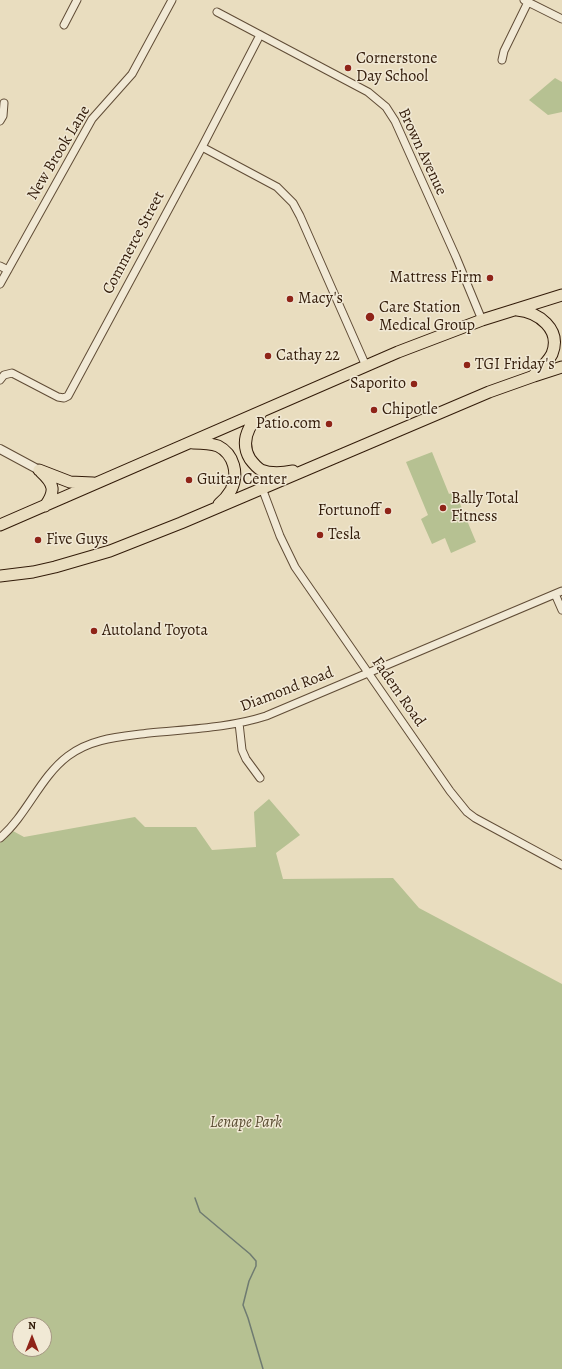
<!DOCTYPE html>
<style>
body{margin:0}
#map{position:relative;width:562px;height:1369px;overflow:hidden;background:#e9ddbf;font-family:Alegreya,serif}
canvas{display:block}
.north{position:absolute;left:12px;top:1317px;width:40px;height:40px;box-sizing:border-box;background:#f1e9d5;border:1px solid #a59783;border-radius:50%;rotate:0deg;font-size:11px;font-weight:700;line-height:16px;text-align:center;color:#321b09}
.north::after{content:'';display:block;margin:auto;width:14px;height:18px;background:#8f2418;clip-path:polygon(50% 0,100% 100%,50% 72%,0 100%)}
</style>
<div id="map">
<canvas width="562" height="1369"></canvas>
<div class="north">N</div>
</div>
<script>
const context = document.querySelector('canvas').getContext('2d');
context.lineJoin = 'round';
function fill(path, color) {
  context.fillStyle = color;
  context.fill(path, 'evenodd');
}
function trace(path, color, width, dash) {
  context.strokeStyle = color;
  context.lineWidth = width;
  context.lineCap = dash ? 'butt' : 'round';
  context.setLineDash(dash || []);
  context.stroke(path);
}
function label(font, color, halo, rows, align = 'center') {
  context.font = font + ' Alegreya,serif';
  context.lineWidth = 3;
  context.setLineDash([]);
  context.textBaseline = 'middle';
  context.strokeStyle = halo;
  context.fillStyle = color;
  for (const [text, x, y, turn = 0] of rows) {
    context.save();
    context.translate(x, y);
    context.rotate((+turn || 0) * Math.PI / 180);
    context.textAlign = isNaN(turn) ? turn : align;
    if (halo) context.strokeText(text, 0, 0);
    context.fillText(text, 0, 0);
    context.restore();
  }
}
fill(new Path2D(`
 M 555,78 L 562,82 L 562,112 L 548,115 L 529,100 Z
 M 432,452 L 449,494 L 451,493 L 455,500 L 458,499 L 476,542 L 451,553 L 445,538 L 432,544 L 421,519 L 428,515 L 406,462 Z
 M 269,799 L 300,835 L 276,853 L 283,879 L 393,878 L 419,908 L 562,984 L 562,1369 L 0,1369 L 0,843 L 13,831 L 24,837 L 135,817 L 145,827 L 196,827 L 212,850 L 256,847 L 254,812 ZM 20,1325 L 44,1325 L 44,1349 L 20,1349 Z`), '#b6c192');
trace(new Path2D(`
 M 195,1198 L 200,1212 L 250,1254 L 256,1261 L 256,1266 L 249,1281 L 243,1305 L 248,1318 L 263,1369`), '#6f7b71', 1.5);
const minor = new Path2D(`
 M 524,0 L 562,19
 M 217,12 L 368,92 L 386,107 L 395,121 L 456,257 L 482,320
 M 64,25 L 77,0
 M 502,60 L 504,51 L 528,2
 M 0,121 L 3,116 L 4,103
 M 202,147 L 277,187 L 293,203 L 300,216 L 366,366
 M 0,266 L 8,270
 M 0,284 L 92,119 L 132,74 L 172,0
 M 0,380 L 4,375 L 12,373 L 58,397 L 64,398 L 68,396 L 202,147 L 260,35
 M 262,488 L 280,536 L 295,567 L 450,791 L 467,812 L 475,818 L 562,865
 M 555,594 L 562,610
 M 239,723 L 242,750 L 246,759 L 260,778
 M 0,838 C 27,815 40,777 68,756 C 92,738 120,737 149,733 C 188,729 229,728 266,716 L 562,591`);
const tertiary = new Path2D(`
 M 0,449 L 39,470`);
const trunk = new Path2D(`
 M 517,310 C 538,312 562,329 552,354 C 548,362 540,369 534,375
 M 261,413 C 248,426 240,442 250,459 C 253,463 256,467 261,470 C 271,474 282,473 293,471
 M 193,443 C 201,443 210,443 218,446 C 234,454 239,474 231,490 C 228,495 224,500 219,504
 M 39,470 L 70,482 L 93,483
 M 41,472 C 54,484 56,491 45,506
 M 0,525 L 398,352 L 482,320 L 562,295
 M 0,576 L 33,572 L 55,567 L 110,551 L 181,523 L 489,392 L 534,376 L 562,367`);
trace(minor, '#604c36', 9);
trace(tertiary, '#604c36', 10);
trace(trunk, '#321b09', 13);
trace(minor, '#f1e9d5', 7);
trace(tertiary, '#f1e9d5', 8);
trace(trunk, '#e9ddbf', 11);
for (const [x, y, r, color] of [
 [348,68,4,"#8f2418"],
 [490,278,4,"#8f2418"],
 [290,299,4,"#8f2418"],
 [370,317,5,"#8f2418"],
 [268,356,4,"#8f2418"],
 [467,365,4,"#8f2418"],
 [414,384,4,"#8f2418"],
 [374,410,4,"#8f2418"],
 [329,424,4,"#8f2418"],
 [189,480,4,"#8f2418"],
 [443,508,4,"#8f2418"],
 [388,511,4,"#8f2418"],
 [320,535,4,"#8f2418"],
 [38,540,4,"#8f2418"],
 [94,631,4,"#8f2418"]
]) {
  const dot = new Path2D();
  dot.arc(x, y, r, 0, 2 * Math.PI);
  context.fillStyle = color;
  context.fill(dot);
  trace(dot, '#f1e9d5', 1.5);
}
label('16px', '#321b09', '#f1e9d5', [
 ["Cornerstone",356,59],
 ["Day School",356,77],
 ["Mattress Firm",482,278,"right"],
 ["Macy's",298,299],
 ["Care Station",379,308],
 ["Medical Group",379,326],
 ["Cathay 22",276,356],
 ["TGI Friday's",475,365],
 ["Saporito",406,384,"right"],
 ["Chipotle",382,410],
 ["Patio.com",321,424,"right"],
 ["Guitar Center",197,480],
 ["Bally Total",451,499],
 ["Fitness",451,517],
 ["Fortunoff",380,511,"right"],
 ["Tesla",328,535],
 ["Five Guys",46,540],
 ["Autoland Toyota",102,631]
], 'left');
label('16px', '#321b09', '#f1e9d5', [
 ["Brown Avenue",422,152,65],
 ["New Brook Lane",59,153,-59],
 ["Commerce Street",134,243,-62],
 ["Diamond Road",287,690,-21],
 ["Fadem Road",398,692,55]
]);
label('italic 16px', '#5a4d32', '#f1e9d5', [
 ["Lenape Park",246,1123]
]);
</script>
